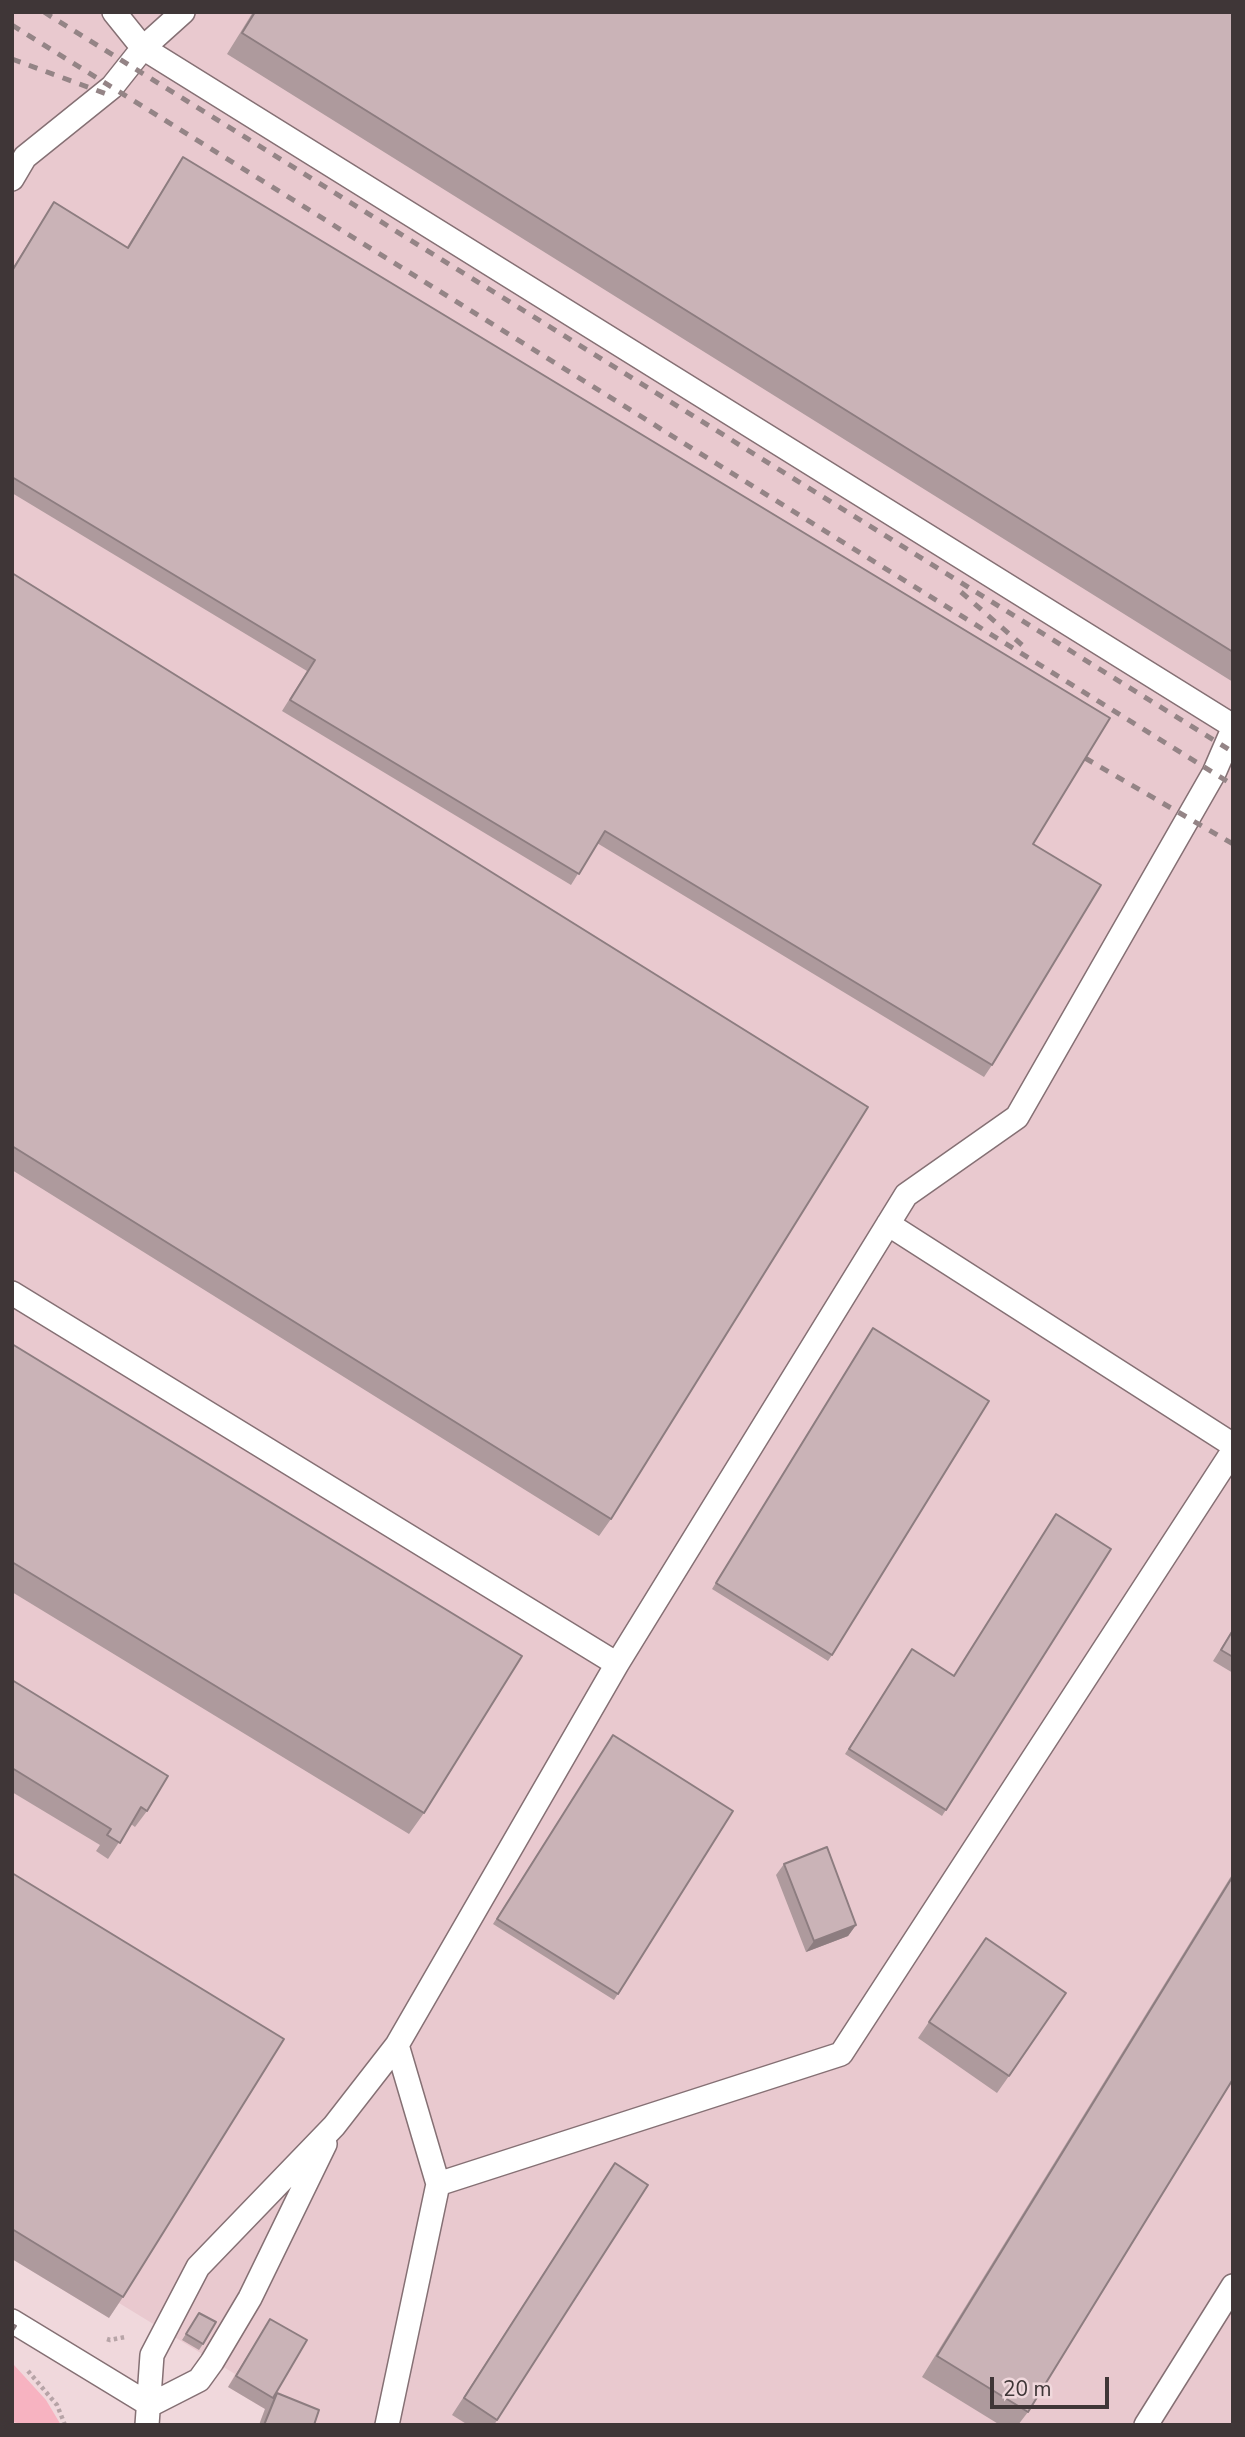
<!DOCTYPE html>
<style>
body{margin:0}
#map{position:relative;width:1245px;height:2437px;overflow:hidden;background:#f0d8dc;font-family:"Nunito Sans",sans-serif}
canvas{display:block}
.frame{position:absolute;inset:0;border:14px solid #3f3637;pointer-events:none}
.scale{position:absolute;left:990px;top:2377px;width:119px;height:32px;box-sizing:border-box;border:4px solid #3f3637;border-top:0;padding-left:9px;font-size:21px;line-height:24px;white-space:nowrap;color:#3f3637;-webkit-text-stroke:5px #f0d8dc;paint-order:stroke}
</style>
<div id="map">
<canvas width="1245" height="2437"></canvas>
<div class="frame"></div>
<div class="scale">20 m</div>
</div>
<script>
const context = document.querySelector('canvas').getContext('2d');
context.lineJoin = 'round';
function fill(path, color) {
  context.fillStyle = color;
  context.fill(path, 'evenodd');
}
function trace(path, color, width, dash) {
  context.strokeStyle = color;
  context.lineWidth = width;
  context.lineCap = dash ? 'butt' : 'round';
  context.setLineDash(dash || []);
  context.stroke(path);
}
fill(new Path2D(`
 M 12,12 L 1233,12 L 1233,2425 L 259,2425 L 265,2409 L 228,2387 L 235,2374 L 119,2303 L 109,2318 L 12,2259 Z`), '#e9c9cf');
fill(new Path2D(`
 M 14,2365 L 46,2400 L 61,2425 L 28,2425 L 12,2422 L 12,2369 Z`), '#f7b3c1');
const service = new Path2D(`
 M 114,12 L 143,48 L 1233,726
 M 12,179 L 25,157 L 112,87 L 143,48 L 183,12
 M 888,1224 L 1233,1445
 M 12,1293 L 617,1664
 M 438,2184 L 841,2054 L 1233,1451
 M 12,2321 L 150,2405
 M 150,2405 L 199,2380 L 212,2362 L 250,2298 L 325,2144
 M 147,2425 L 152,2355 L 198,2267 L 334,2126 L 397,2045 L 617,1664 L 906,1195 L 1017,1117 L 1214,773 L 1233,729
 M 387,2425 L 438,2184 L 397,2045
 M 1146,2425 L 1233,2286`);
trace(service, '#857074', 26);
trace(new Path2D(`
 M 107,2339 L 110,2340 L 125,2337
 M 28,2371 L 57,2405 L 65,2425`), '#b7a4a7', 4.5, [3.5, 3.5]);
trace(service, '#fff', 23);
trace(new Path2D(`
 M 44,12 L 1233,752
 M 12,25 L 1233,785
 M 12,59 L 112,96
 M 961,592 L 1022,645
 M 1085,758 L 1233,844`), '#948486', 5, [9, 9]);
fill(new Path2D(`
 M 253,12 L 1233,12 L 1233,682 L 227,54 Z
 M 183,157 L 1033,844 L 992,1065 L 984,1077 L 597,843 L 571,885 L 282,711 L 307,671 L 12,493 L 12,269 L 54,202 L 127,247 Z
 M 12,573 L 611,1519 L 599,1536 L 12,1170 Z
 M 869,1334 L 832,1655 L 828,1661 L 712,1589 Z
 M 12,1344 L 424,1813 L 409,1834 L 12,1592 Z
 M 1111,1549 L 942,1816 L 845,1754 L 912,1649 L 953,1675 Z
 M 1233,1629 L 1233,1673 L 1213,1661 Z
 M 12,1680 L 147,1811 L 135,1827 L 131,1824 L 108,1859 L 96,1851 L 100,1845 L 12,1792 Z
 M 613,1735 L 733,1811 L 614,2000 L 493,1924 Z
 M 784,1864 L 856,1925 L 848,1936 L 806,1952 L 776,1875 Z
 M 12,1873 L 123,2297 L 109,2318 L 12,2259 Z
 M 1233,1873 L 1233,2079 L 1028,2412 L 1018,2425 L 1000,2425 L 922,2377 Z
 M 986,1938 L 1009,2076 L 997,2093 L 918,2038 Z
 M 615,2163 L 648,2185 L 494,2425 L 468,2425 L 452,2415 Z
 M 199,2313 L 203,2344 L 199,2350 L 182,2340 Z
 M 270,2319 L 273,2398 L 277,2393 L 314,2425 L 259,2425 L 265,2409 L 228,2387 Z`), '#ae9a9d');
fill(new Path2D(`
 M 856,1925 L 848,1936 L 806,1952 L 814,1941 Z`), '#8d7d80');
const building = new Path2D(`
 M 255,12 L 1233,12 L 1233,652 L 242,33 Z
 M 183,157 L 1110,718 L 1033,844 L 1101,885 L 992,1065 L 605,831 L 579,874 L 290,700 L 315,660 L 12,477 L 12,271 L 54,202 L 128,248 Z
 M 12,573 L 868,1107 L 611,1519 L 12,1146 Z
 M 873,1328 L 989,1401 L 832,1655 L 716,1583 Z
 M 12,1344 L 522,1656 L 424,1813 L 12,1562 Z
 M 1056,1514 L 1111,1549 L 946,1810 L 849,1749 L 912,1649 L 954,1676 Z
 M 1233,1630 L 1233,1657 L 1221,1650 Z
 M 12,1680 L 168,1776 L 147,1811 L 141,1807 L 120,1843 L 107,1835 L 111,1829 L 12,1768 Z
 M 613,1735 L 733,1811 L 618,1994 L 497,1919 Z
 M 827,1847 L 856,1925 L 814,1941 L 784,1864 Z
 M 12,1873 L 284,2039 L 123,2297 L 12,2229 Z
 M 1233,1876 L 1233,2079 L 1028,2412 L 937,2356 Z
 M 986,1938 L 1066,1993 L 1009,2076 L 929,2022 Z
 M 615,2163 L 648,2185 L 497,2420 L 464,2398 Z
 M 199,2313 L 216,2322 L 203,2344 L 186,2334 Z
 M 270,2319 L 307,2340 L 273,2398 L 236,2376 Z
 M 12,2324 L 16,2326 L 12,2332 Z
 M 277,2393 L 319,2410 L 314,2425 L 264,2425 Z`);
fill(building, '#cab3b7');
trace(building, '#8d7d80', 2);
</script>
